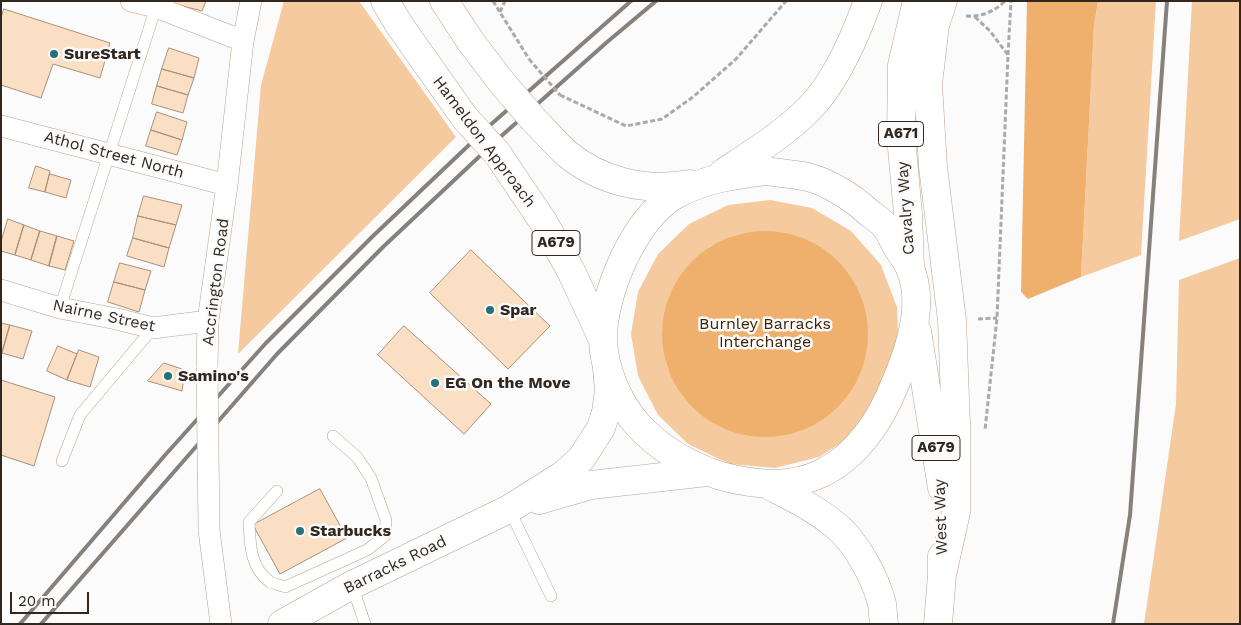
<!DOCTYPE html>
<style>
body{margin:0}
#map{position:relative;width:1241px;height:625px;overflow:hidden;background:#fbfbfb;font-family:"Work Sans",sans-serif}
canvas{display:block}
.frame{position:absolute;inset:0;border:2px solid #31271e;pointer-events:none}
.scale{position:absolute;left:10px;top:592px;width:79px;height:22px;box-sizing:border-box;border:2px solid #31271e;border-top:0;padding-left:6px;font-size:15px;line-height:18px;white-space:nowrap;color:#31271e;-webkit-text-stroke:4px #fbfbfb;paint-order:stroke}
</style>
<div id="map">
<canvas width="1241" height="625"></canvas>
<div class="frame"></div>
<div class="scale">20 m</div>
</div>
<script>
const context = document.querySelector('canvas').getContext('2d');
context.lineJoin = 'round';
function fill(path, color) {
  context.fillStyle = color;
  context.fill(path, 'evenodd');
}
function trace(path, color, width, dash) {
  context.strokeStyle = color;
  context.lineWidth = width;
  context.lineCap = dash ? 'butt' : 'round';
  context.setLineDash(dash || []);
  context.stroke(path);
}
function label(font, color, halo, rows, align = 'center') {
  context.font = font + ' "Work Sans",sans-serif';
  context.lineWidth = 5;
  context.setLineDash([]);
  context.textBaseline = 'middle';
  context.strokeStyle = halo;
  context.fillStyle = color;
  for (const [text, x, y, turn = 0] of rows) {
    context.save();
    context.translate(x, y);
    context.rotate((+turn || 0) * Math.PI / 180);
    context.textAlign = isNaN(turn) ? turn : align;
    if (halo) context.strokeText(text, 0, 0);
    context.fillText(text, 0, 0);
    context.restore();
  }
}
fill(new Path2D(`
 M 284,1 L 359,1 L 456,137 L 238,354 L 261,85 Z
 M 1098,1 L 1156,1 L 1141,255 L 1081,277 L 1094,26 Z
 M 1192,1 L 1240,1 L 1240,219 L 1179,241 Z
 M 770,200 L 812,208 L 851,231 L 881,265 L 897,307 L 899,353 L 857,432 L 819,457 L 775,468 L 730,464 L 688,444 L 658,415 L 638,376 L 631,334 L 638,292 L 658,254 L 689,224 L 728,205 ZM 739,234 L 684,398 L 667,367 L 662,331 L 669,296 L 685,269 L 709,247 Z
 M 1240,258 L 1240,624 L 1144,624 L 1176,404 L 1179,280 Z`), '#f6ca9f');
fill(new Path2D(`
 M 1027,1 L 1098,1 L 1094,26 L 1081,277 L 1028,299 L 1021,292 Z
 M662 334a103 103 0 1 1 206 0a103 103 0 1 1-206 0Z`), '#efaf6d');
const building = new Path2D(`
 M 171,1 L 206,1 L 202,11 L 171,3 Z
 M 4,9 L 110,43 L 100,78 L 53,64 L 41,98 L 1,85 L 1,18 Z
 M 169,48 L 199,58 L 194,78 L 162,69 Z
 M 162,69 L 194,78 L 188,95 L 157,86 Z
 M 157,86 L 188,95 L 183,113 L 152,104 Z
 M 157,112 L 187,122 L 182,140 L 151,130 Z
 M 151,130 L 182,140 L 177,155 L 146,146 Z
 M 36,166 L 50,171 L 45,192 L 29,188 Z
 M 50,174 L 71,180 L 66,198 L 45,192 Z
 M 144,196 L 182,205 L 176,225 L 138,216 Z
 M 138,216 L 176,225 L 169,248 L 133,238 Z
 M 8,219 L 24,225 L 15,255 L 1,251 L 1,242 Z
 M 24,225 L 40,231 L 31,260 L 15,255 Z
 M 40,231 L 57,236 L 49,266 L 31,260 Z
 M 57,236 L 74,241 L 65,270 L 49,266 Z
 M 133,238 L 169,248 L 164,267 L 127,256 Z
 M 471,250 L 550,326 L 508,369 L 430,293 Z
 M 120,263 L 151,271 L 145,290 L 114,282 Z
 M 114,282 L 145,290 L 139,312 L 108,302 Z
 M 1,323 L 10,325 L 2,353 L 1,353 Z
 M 10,325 L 32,331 L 23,359 L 2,353 Z
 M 404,326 L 491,404 L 464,434 L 378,355 Z
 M 58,346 L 77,354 L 67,380 L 47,371 Z
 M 79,350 L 99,357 L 90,387 L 67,380 Z
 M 164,363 L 185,370 L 182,391 L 148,381 Z
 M 1,380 L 55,397 L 34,466 L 1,455 Z
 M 320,489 L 347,538 L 280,574 L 253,525 Z`);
fill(building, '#fadfc5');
trace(building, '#a99078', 1);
const service = new Path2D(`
 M 60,308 L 156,7
 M 62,461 L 80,415 L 153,328
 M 277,491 L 249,522 C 250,543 250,568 270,582 C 274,584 281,585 285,587 L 367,550 L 385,536 L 386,520 L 371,478 L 357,457 L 333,436
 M 509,509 L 551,596
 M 352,585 L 365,624`);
const minor = new Path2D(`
 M 131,1 L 156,7 L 243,41
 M 1,126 L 227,185
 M 1,290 L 60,308 L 117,319 L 153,328 L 208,321
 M 207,368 L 208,321 L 227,185 L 243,41 L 251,1
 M 209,530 L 221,624`);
const secondary = new Path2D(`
 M 539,500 L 591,485 L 707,472
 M 282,624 L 352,585 L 509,509 L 563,475 L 581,459 L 601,428 L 606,412 L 609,391 L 607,368`);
const primary = new Path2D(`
 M 385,1 L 400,26 L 465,118
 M 444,1 L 471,42 L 503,84
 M 534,120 C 544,130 555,143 566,153 C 601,182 645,192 690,184
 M 497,153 L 544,223 L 571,271 L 603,340
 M 765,171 C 779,173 794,174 808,177 C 828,182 853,198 867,211 C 873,216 881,221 886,227 C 891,234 894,242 898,249 C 902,254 906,260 909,266 C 926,302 910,350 895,384 C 881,420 857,456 822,473 C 790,489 754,485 721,476 C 690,466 660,449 638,425 C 618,403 604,369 603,340 C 602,295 635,217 675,195 C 704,179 733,175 765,171 Z
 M 723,173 C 753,153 784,134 809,109 C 836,82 855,37 868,1
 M 910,266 L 908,214 L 901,137 L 902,65 L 917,1
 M 917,331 L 942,488
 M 768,485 C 791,497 815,508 835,525 C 856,541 876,579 882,604 C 883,611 883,617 884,624
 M 942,575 L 956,512 L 956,425 L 952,320 L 933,167 L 928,84 L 935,25 L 943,1
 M 938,624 L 942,575 L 942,556`);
trace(service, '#baa188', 12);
trace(minor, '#baa188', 22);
trace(secondary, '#baa188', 29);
trace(primary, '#baa188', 29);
trace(new Path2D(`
 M 493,1 L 529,59
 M 500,12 L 505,1
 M 966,16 C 981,17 994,12 1005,1
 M 975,17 L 990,31 L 1008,55 L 997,318 L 985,430
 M 1008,55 L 1011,1
 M 560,95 L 626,126 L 662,119 L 693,97 L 736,59 L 786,1
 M 978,319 L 997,318`), '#ada9a6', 3, [5, 2.5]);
trace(service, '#fff', 11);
trace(minor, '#fff', 21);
trace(secondary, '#fff', 28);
trace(primary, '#fff', 28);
trace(new Path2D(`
 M 20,624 L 166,454 L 266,343 L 373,236 L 488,127 L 631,1
 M 41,624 L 277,354 L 383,247 L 498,139 L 606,43 L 656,1
 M 1113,624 L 1130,515 L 1167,1`), '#87817c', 4);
const minorBridge = new Path2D(`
 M 207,368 L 209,530`);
const primaryBridge = new Path2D(`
 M 503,84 L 534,120
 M 465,118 L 497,153`);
trace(minorBridge, '#baa188', 22, []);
trace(primaryBridge, '#baa188', 29, []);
trace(new Path2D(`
 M 529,59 L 560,95`), '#ada9a6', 3, [5, 2.5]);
trace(minorBridge, '#fff', 21);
trace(primaryBridge, '#fff', 28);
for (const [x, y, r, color] of [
 [54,54,5,"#267077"],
 [490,310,5,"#267077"],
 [168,376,5,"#267077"],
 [435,383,5,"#267077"],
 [300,531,5,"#267077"]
]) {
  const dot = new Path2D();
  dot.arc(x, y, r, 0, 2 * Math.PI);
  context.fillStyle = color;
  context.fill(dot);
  trace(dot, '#fbfbfb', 2);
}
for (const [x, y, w] of [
 [901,134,45],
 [556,243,48],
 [936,448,48]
]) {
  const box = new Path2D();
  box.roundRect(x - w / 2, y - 12.5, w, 25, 4);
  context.fillStyle = '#fbfbfb';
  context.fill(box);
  trace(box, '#31271e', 1);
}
label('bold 15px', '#31271e', null, [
 ["A671",901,134],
 ["A679",556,243],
 ["A679",936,448]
]);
label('bold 16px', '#31271e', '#fbfbfb', [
 ["SureStart",64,54],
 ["Spar",500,310],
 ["Samino's",178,376],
 ["EG On the Move",445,383],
 ["Starbucks",310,531]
], 'left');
label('16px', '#31271e', '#fbfbfb', [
 ["Hameldon Approach",484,142,53],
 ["Athol Street North",114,155,15],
 ["Cavalry Way",906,208,-94],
 ["Accrington Road",216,282,-83],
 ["Nairne Street",104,316,12],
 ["West Way",941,517,-92],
 ["Barracks Road",395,565,-26]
]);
label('16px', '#3d2406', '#fbfbfb', [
 ["Burnley Barracks",765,324],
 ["Interchange",765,342]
]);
</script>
